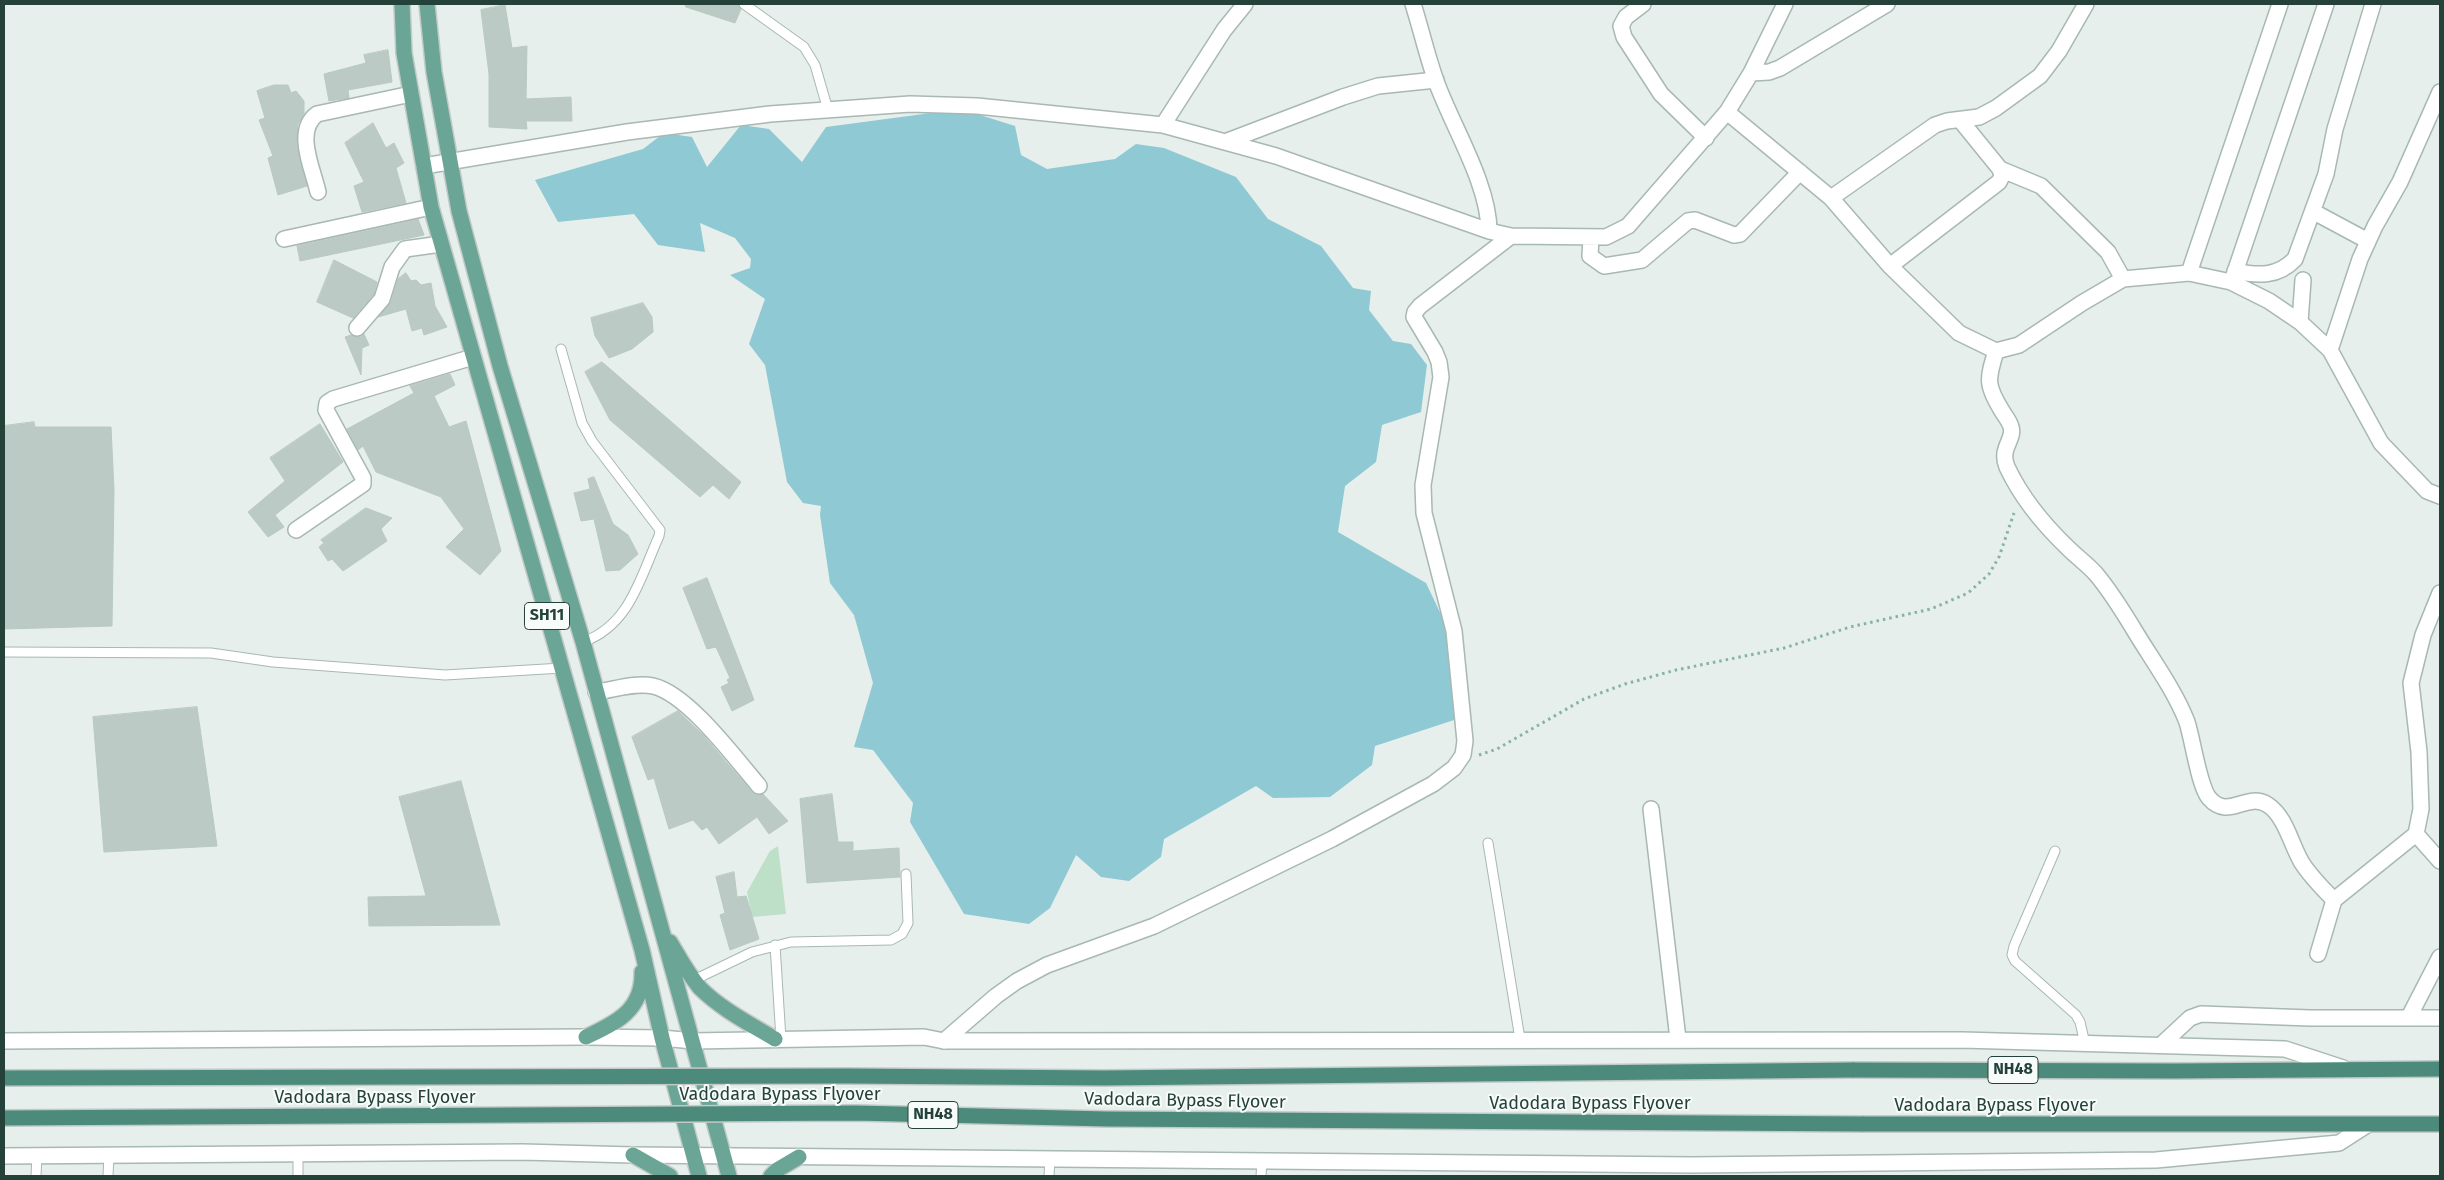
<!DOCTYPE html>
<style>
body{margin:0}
#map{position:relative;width:2444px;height:1180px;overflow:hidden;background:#e6efeb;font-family:"Fira Sans",sans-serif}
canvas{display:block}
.frame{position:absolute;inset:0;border:5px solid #24423a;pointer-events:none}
</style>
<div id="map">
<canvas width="2444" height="1180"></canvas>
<div class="frame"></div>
</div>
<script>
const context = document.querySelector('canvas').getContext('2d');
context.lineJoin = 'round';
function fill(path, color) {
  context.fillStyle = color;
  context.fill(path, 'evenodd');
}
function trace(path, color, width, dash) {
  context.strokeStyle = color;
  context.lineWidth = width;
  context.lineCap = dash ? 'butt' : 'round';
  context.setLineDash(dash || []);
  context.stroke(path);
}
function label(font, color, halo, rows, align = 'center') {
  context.font = font + ' "Fira Sans",sans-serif';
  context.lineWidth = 4;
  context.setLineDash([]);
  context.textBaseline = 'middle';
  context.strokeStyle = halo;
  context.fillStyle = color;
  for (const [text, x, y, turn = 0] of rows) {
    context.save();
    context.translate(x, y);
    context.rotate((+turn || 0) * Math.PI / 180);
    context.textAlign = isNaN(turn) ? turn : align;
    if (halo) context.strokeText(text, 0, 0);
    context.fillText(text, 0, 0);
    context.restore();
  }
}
fill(new Path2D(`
 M 778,846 L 786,914 L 752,917 L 747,892 L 770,851 Z`), '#bfe0c8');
fill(new Path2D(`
 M 961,109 L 1015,126 L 1021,155 L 1047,169 L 1115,159 L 1136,144 L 1164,148 L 1236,177 L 1268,219 L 1321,246 L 1353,288 L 1371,291 L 1369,310 L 1393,341 L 1411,344 L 1427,365 L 1421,412 L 1382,425 L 1376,462 L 1345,486 L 1338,532 L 1426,583 L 1455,644 L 1454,720 L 1375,746 L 1372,765 L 1330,797 L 1273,798 L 1256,786 L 1164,839 L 1161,857 L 1129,881 L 1101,877 L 1076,855 L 1050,908 L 1029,924 L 964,914 L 910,822 L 913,803 L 873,750 L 854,747 L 873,683 L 854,615 L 830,583 L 820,515 L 821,506 L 803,503 L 787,482 L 765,365 L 749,344 L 765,299 L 730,275 L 750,268 L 751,259 L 735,238 L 700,223 L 705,252 L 658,245 L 634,214 L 558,222 L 535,180 L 643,149 L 664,133 L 692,137 L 707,167 L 741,125 L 769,129 L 802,162 L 826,127 Z`), '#8ec9d4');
const building = new Path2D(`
 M 686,4 L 738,4 L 741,9 L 735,23 L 686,7 Z
 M 505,5 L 512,48 L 527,46 L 526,99 L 571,97 L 572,121 L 526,121 L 527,129 L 489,127 L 489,74 L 481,10 Z
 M 388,50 L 392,82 L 348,90 L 349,98 L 329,101 L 324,74 L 366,63 L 364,55 Z
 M 274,85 L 288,85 L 291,93 L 296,91 L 304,101 L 304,114 L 298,124 L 297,141 L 307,186 L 278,195 L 268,158 L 273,156 L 259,120 L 265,118 L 257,91 Z
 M 373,123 L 386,148 L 394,143 L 404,163 L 396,168 L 406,203 L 362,212 L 354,186 L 364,182 L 345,143 Z
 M 418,219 L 424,235 L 300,261 L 297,246 Z
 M 334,260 L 377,282 L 374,294 L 353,318 L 317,302 Z
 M 406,273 L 411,281 L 416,280 L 421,285 L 431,283 L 435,306 L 447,327 L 424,335 L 422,328 L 412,331 L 406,309 L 378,317 L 391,302 L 398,279 Z
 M 643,303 L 652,317 L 653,332 L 632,349 L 609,358 L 595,336 L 591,318 Z
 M 364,334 L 369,345 L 362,348 L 361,375 L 345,337 L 351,335 L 360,337 Z
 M 602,362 L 741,482 L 729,499 L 713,485 L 700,497 L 610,420 L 585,372 Z
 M 450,374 L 455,385 L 434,396 L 449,427 L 466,421 L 501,551 L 480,575 L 446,547 L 464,529 L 441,497 L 376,472 L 363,446 L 358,450 L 347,429 L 414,393 L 410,386 Z
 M 34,422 L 35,427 L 111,427 L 114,490 L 112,626 L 4,629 L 4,426 Z
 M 320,424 L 343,462 L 275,515 L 284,527 L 268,537 L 248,512 L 285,481 L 270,458 Z
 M 594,477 L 613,524 L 628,535 L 638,554 L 620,570 L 606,571 L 594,519 L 581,521 L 574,493 L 590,489 L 588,479 Z
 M 366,508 L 392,518 L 381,529 L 387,541 L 343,571 L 332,559 L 328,561 L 319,547 L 324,543 L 321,540 Z
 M 707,578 L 754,700 L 732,711 L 721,687 L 729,683 L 727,680 L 730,678 L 716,647 L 707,649 L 683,588 Z
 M 197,707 L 217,846 L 104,852 L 93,717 Z
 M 678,711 L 703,735 L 752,792 L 756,795 L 763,794 L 788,821 L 769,834 L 757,817 L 719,844 L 707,827 L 702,830 L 693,820 L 669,829 L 654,778 L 648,780 L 632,737 Z
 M 461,781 L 500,925 L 369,926 L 368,897 L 426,896 L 399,797 Z
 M 832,794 L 838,842 L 853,842 L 853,851 L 899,848 L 900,877 L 807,883 L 800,799 Z
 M 734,872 L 737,897 L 746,896 L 759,939 L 730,950 L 720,915 L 725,913 L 716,877 Z`);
fill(building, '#bbcac4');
trace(building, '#b8c9c2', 1);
const service = new Path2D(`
 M 744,4 L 804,47 L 815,65 L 828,110
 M 561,349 L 582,423 L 592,441 L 660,530 L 659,536 C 640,578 630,625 583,642
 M 4,652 L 211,653 L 273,662 L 445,675 L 562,668
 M 1488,843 L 1520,1039
 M 2055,851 L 2014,946 L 2012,955 L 2015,961 L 2076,1015 L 2080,1022 L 2085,1044
 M 775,945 L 781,1039
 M 694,980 L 752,952 L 791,942 L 891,940 L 902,934 L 908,923 L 906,874
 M 298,1153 L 298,1176
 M 36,1176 L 37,1156
 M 108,1176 L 109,1155
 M 1049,1176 L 1050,1158
 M 1261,1176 L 1262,1161`);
const minor = new Path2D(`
 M 1413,4 C 1421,29 1427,56 1436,81 C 1452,126 1489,184 1489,231
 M 1643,4 L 1626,17 L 1621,26 L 1624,37 L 1661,94 L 1706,138
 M 1751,73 L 1769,72 L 1780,68 L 1887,4
 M 1727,112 L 1751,73 L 1785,4
 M 1163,125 L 1224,30 L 1245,4
 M 1225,142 L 1343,97 L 1378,86 L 1436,80
 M 424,166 L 627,132 L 770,114 L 910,104 L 977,106 L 1163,125 L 1276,156 L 1489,231 L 1511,236 L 1606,237 L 1628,226 L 1727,112 L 1831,198 L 1890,266 L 1959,333 L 1996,351 L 2019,345 L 2082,303 L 2123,279 L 2189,273 L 2231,282 L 2269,301 L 2300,322 L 2330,350 L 2381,443 L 2427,491 L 2440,496
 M 2000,169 L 2041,186 L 2108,252 L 2123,279
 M 318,192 C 313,169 294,131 317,114 L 411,94
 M 1831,198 L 1935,125 L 1947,121 L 1979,117 L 1996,108 L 2040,76 L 2059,51 L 2086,4
 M 2314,212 L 2368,241
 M 1591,237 L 1590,256 L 1604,266 L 1642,260 L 1688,221 L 1695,220 L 1734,235 L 1740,234 L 1800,172
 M 284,239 L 431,207
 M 1890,266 L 1999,182 L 2002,176 L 2000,169 L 1961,121
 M 2235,271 C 2258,276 2278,277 2295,259 L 2326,174 L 2335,129 L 2373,4
 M 2189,273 L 2280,4
 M 2232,281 L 2326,4
 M 2300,322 L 2303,280
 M 357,328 L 382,299 L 392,267 L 405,249 L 441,244
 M 2330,350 L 2360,259 L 2375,226 L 2400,182 L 2440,92
 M 1996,351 C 1987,380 1986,385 2002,411 C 2005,416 2010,422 2011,427 C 2015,440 1999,448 2007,467 C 2021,497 2044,525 2068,548 C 2077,557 2088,565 2096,574 C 2111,592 2124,613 2136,633 C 2153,661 2175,691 2187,722 C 2193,741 2199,786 2209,798 C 2229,821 2246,791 2268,805 C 2286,817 2291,845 2302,863 C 2311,877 2322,888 2334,900
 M 296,530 L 363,484 L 363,478 L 326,410 L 327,403 L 333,399 L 473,357
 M 596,692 C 613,690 636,682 653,686 C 688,694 735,758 759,786
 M 1651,809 L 1678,1039
 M 2416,834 L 2440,861
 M 2318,954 L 2334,900 L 2416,834 L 2421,809 L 2419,752 L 2411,683 L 2423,635 L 2440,593
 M 2409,1017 L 2440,957
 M 944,1041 L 996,996 L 1017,981 L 1047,965 L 1154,926 L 1332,839 L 1433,784 L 1454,768 L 1463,755 L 1465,741 L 1454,631 L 1424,513 L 1423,485 L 1441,377 L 1439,362 L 1435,352 L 1414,317 L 1415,312 L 1420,306 L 1511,236
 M 2161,1045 L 2190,1018 L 2201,1014 L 2310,1018 L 2440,1018`);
const tertiary = new Path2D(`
 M 4,1041 L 586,1037 L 662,1038 L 693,1041 L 924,1037 L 944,1041 L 1962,1040 L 2285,1049 L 2343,1068
 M 4,1156 L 523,1152 L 633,1155 L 1692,1165 L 2156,1160 L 2339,1143 L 2367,1125`);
const primary = new Path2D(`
 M 402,4 L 404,53 L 431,207 L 642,950 L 662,1038 L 699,1176
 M 427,4 L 434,72 L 459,211 L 500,366 L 583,642 L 729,1176
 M 670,942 C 679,957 688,974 700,988 C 721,1009 750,1024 775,1039
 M 586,1037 C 616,1023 643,1010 642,972
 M 633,1155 L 670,1176
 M 771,1176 L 777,1170 L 799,1157`);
const trunk = new Path2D(`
 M 1852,1070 L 2174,1071 L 2440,1069
 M 1862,1124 L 2440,1124`);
trace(service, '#a8b8b2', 11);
trace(minor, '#a8b8b2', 18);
trace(tertiary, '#a8b8b2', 18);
trace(primary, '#c2cac8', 18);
trace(trunk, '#c2cac8', 18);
trace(new Path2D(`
 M 1479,755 L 1497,749 L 1584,699 L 1625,684 L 1676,670 L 1784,648 L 1850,627 L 1931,609 L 1968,593 L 1989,574 L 1999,557 L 2014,513`), '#86b3a5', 3, [2.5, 4]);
trace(service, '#fff', 9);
trace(minor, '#fff', 15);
trace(tertiary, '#fff', 15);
trace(primary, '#6aa596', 15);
trace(trunk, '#4c8a7c', 15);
const trunkBridge = new Path2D(`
 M 4,1078 L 847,1076 L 1104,1078 L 1852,1070
 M 4,1118 L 856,1113 L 1107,1119 L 1862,1124`);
trace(trunkBridge, '#c2cac8', 18, []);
trace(trunkBridge, '#4c8a7c', 15);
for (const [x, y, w] of [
 [547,616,45],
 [2013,1070,50],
 [933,1115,50]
]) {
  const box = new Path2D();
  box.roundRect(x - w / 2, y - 13.5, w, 27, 4);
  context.fillStyle = '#f7fbf9';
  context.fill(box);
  trace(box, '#24423a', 1);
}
label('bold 16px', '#24423a', null, [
 ["SH11",547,616],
 ["NH48",2013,1070],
 ["NH48",933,1115]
]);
label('18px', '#24423a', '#f7fbf9', [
 ["Vadodara Bypass Flyover",780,1095],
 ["Vadodara Bypass Flyover",375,1098],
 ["Vadodara Bypass Flyover",1185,1101,1],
 ["Vadodara Bypass Flyover",1590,1104],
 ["Vadodara Bypass Flyover",1995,1106]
]);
</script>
